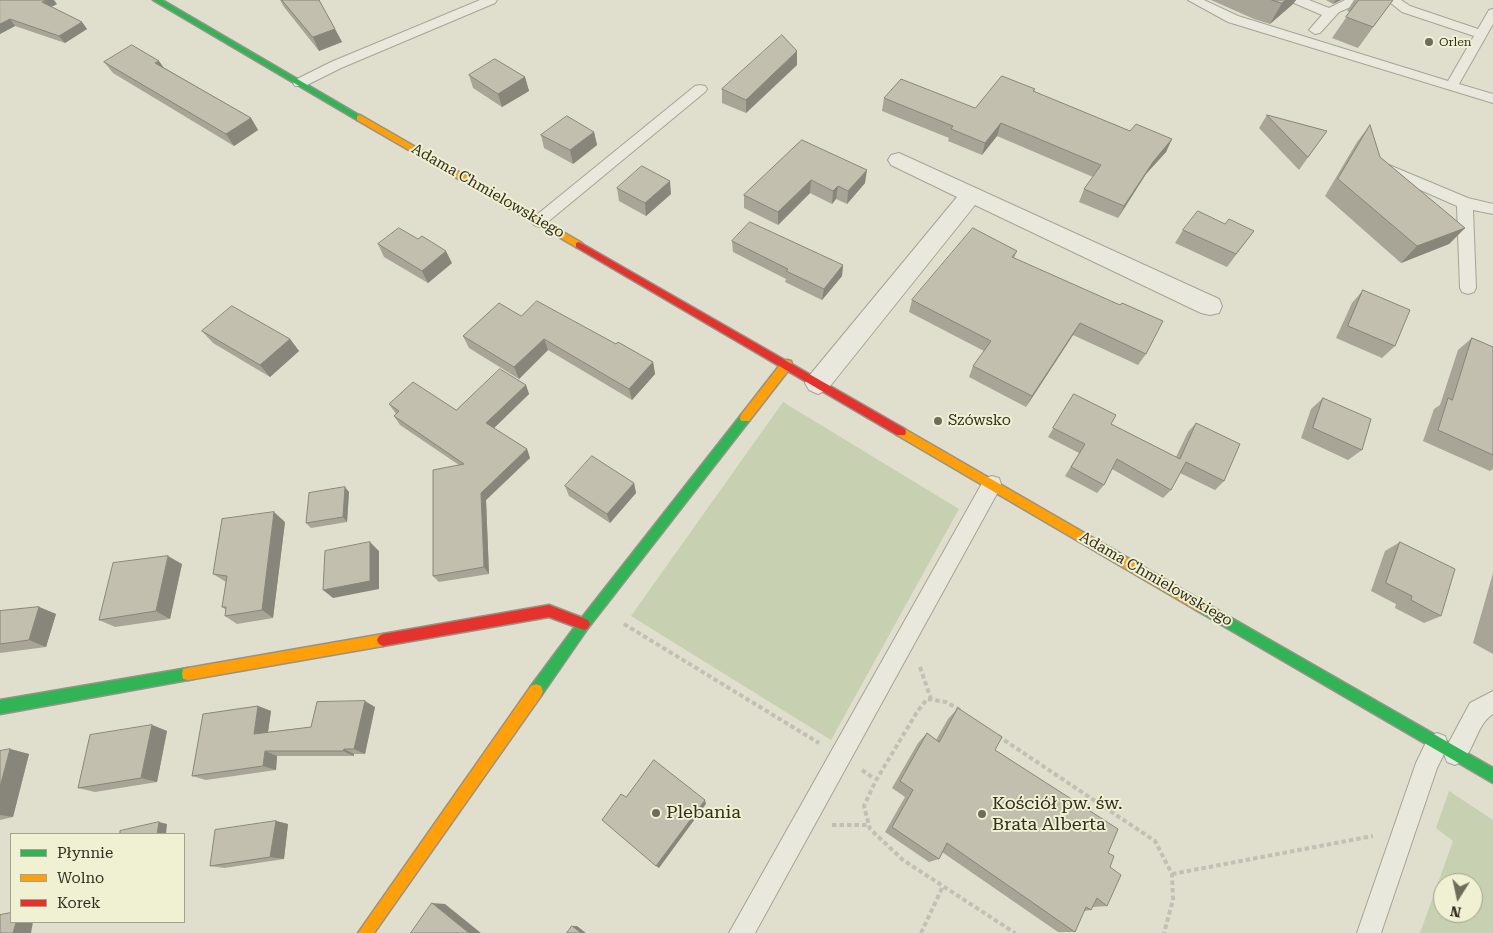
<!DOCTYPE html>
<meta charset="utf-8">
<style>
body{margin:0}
#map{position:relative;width:1493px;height:933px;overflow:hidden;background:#e0dfcd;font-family:"Roboto Serif",serif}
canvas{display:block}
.legend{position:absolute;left:10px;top:833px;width:175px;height:90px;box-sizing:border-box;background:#f0f0d3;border:1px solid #a4a28b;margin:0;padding:6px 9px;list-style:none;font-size:15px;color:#322e1f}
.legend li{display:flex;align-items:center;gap:10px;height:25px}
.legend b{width:25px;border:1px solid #a4a28b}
.north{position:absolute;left:1433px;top:873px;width:50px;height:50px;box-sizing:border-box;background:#f0f0d3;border:1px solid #a4a28b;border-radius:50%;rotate:190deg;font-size:14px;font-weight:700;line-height:20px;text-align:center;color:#322e1f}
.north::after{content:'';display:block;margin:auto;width:18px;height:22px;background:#6f6c5c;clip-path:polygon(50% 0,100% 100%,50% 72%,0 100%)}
</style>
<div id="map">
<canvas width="1493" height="933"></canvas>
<ul class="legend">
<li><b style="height:6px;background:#30b455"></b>Płynnie</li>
<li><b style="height:6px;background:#ff9f0a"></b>Wolno</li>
<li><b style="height:6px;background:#e5322d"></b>Korek</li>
</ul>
<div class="north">N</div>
</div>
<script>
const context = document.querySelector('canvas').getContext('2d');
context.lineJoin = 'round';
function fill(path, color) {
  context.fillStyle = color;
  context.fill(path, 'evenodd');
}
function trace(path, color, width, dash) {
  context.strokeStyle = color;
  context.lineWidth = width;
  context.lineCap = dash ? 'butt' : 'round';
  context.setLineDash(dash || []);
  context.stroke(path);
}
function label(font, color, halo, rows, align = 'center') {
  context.font = font + ' "Roboto Serif",serif';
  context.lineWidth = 4;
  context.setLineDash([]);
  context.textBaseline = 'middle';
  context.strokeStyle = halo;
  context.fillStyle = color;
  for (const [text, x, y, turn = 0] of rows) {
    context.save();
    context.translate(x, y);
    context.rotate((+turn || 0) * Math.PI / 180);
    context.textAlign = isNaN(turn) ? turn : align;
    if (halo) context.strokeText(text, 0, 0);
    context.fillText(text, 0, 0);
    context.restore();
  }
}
fill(new Path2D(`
 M 783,402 L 959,509 L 831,740 L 631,616 Z
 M 1449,791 L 1493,820 L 1493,933 L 1420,933 L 1453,841 L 1436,828 ZM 1443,883 L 1473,883 L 1473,913 L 1443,913 Z`), '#c7d0b1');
const lane = new Path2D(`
 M 480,0 L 497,0 L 495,3 L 341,68 L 305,86 L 295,86 L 293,83 L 295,80 L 331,62 Z
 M 1188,0 L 1204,0 L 1238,16 L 1448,81 L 1474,36 L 1402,12 L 1387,0 L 1401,0 L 1410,6 L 1478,29 L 1489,10 L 1493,9 L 1493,24 L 1459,84 L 1493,94 L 1493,103 L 1228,22 Z
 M 1292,0 L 1309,0 L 1329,8 L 1345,0 L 1362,0 L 1360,3 L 1339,12 L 1320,33 L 1315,34 L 1309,30 L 1322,15 L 1294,3 Z
 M 700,85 L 705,86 L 707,89 L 705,92 L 544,225 L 539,227 L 534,225 L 531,221 L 534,217 L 695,86 Z
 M 1389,165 L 1468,198 L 1493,204 L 1493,214 L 1473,210 L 1476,288 L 1474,292 L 1468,294 L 1462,292 L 1460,288 L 1457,206 L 1384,174 L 1382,170 L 1384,166 Z
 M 992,476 L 999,478 L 1001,484 L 999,490 L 755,933 L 729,933 L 985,478 Z
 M 1493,691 L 1493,714 C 1474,726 1475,757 1455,765 L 1447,762 L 1444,754 L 1437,768 L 1381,933 L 1357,933 L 1416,763 L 1429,736 L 1437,733 L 1445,736 L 1448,744 L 1470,703 Z`);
const street = new Path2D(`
 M 899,153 L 1219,299 L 1222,306 L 1219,313 L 1210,315 L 1201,313 L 975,205 L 827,390 L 818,394 L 809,390 L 805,383 L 809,376 L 957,197 L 891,165 L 888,160 L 891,155 Z`);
const fast = new Path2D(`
 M 153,0 L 162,0 L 364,118 L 363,120 L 357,120 Z
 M 745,413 L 749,415 L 750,418 L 749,421 L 588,628 L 541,696 L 536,698 L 531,696 L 529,691 L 531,686 L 580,620 L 741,415 Z
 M 1200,600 L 1493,768 L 1493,783 L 1196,610 L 1194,606 L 1196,602 Z
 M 188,668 L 193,669 L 194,674 L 193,679 L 188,680 L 0,714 L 0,700 Z`);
const slow = new Path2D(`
 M 360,115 L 582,243 L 582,247 L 576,247 L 357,120 L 357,116 Z
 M 787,360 L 791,361 L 792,364 L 791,367 L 749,421 L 741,421 L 740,418 L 741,415 L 783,361 Z
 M 901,427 L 1204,602 L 1206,606 L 1204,610 L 1200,612 L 1196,610 L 897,435 L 896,432 L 897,429 Z
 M 383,634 L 387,636 L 389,640 L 387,644 L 383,646 L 188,680 L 183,679 L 182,674 L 183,669 L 188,668 Z
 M 536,684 L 541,686 L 543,691 L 541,696 L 374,933 L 358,933 L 531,686 Z`);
const jam = new Path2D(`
 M 579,242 L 905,429 L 906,432 L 905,435 L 897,435 L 576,247 L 576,243 Z
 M 549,605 L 588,620 L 590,624 L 588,628 L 584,630 L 549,617 L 383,646 L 379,644 L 377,640 L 379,636 L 383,634 Z`);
trace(lane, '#a5a495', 2);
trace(street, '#a5a495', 2);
trace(fast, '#959386', 3);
trace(slow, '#959386', 3);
trace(jam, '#959386', 3);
trace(new Path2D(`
 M 624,624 L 819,743
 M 920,667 L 931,699
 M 960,710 L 946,702 L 927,699 L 917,712 L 875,782 L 864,806 L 870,829 L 903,860 L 1015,933
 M 998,736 L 1155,841 L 1172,874 L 1173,900 L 1164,933
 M 862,770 L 872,777
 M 832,825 L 869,825
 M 1172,874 L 1373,836
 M 921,933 L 943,886`), '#c1c0b4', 4, [4.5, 3]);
fill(lane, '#e8e8dd');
fill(street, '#e8e8dd');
fill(fast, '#30b455');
fill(slow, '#ff9f0a');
fill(jam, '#e5322d');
fill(new Path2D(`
 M 0,0 L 57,4 L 51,7 L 82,22 L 87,29 L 65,43 L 15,26 L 0,34 Z
 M 280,0 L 319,0 L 342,42 L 319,51 L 284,7 Z
 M 1211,0 L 1296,0 L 1293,4 L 1270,24 L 1254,19 Z
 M 1326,0 L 1341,0 L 1333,4 Z
 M 1354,0 L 1393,0 L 1358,48 L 1332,38 L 1350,12 L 1347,11 Z
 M 104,62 L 163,67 L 251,118 L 258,130 L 234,146 L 113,73 Z
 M 797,65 L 746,113 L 722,103 L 722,89 Z
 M 469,75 L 525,77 L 529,91 L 502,107 L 473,88 Z
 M 1035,89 L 1034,92 L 1130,131 L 1172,139 L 1166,152 L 1146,174 L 1118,218 L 1079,202 L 1084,189 L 1093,177 L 997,136 L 982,155 L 948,141 L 949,138 L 882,111 L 884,98 L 975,108 Z
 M 1267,115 L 1327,131 L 1299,170 L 1259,128 Z
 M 1370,125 L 1380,157 L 1465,228 L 1449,244 L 1401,263 L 1325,196 L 1357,142 Z
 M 594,132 L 597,145 L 573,164 L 544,148 L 541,135 Z
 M 802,140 L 865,183 L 847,204 L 836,199 L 832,204 L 810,193 L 778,225 L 744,208 L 744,195 Z
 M 617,188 L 671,194 L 646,216 L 619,201 Z
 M 1225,224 L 1254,231 L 1227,267 L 1175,243 L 1183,230 Z
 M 732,241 L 843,265 L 842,276 L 822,300 L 785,282 L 786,279 L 733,252 Z
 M 378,244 L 452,263 L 428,283 L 384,257 Z
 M 1017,251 L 1014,258 L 1146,354 L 1138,365 L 1073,335 L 1026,407 L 969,377 L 973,366 L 984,351 L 909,312 L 912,300 Z
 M 1363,290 L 1395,346 L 1382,358 L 1336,338 L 1352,303 Z
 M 521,316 L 616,344 L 653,362 L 655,374 L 632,400 L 548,350 L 519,379 L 469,348 L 463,336 Z
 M 202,331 L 290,339 L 299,351 L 270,377 L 213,343 Z
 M 1472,338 L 1493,347 L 1493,469 L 1490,471 L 1423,441 L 1434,409 L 1440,405 L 1458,350 Z
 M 526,385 L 529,394 L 494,428 L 527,449 L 530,458 L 486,500 L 489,574 L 439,582 L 433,576 L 459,465 L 400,425 L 394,416 L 396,414 L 389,404 L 456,410 Z
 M 1074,394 L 1111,424 L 1176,457 L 1188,432 L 1196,423 L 1224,481 L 1215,490 L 1180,473 L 1171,490 L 1163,498 L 1112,469 L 1104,485 L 1097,493 L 1065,476 L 1079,453 L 1048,437 Z
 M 1323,398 L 1362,450 L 1348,460 L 1301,438 L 1311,409 Z
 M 634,483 L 636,493 L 610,523 L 569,496 L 565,486 Z
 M 349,492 L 347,522 L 311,528 L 306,523 Z
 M 285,522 L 273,618 L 237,624 L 225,616 L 226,610 L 222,607 L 226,582 L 213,574 Z
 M 1400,542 L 1441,616 L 1424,623 L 1395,608 L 1396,604 L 1371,591 L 1385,551 Z
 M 182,564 L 170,619 L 115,627 L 99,620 Z
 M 1493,573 L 1493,654 L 1473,643 Z
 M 39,607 L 56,614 L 46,647 L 0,653 L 0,611 Z
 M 258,706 L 271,711 L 268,732 L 311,727 L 375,707 L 365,754 L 354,754 L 354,756 L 277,756 L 276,770 L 206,780 L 192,776 Z
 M 958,708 L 995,750 L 1108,853 L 1110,867 L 1107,906 L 1093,907 L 1091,910 L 1084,911 L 1075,932 L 1058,932 L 942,852 L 939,859 L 929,862 L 885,832 L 905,797 L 892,788 L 918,743 L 927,733 L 936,740 L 948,719 Z
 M 152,725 L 167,731 L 157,782 L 95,792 L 78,788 Z
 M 10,749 L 29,754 L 13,817 L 0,820 L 0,751 Z
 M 276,821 L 288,824 L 284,859 L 224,868 L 210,866 Z`), '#a8a496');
fill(new Path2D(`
 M 46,0 L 54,0 L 57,4 L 47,9 L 42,2 Z
 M 1286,0 L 1296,0 L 1293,4 L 1270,24 L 1282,3 Z
 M 1336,0 L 1341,0 L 1333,4 Z
 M 10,19 L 15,26 L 0,34 L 0,24 Z
 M 82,22 L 87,29 L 65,43 L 59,36 Z
 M 335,29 L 342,42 L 319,51 L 313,37 Z
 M 797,51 L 797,65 L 746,113 L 746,100 Z
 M 159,61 L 167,72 L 155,63 Z
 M 525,77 L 529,91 L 502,107 L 498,94 Z
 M 251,118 L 258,130 L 234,146 L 226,134 Z
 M 1001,123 L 997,136 L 982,155 L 985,143 Z
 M 594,132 L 597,145 L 573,164 L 570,150 Z
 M 1172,139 L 1166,152 L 1146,174 L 1118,218 L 1124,206 L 1153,162 Z
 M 867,170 L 865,183 L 847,204 L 848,191 Z
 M 811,180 L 810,193 L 778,225 L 778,212 Z
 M 670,181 L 671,194 L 646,216 L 645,203 Z
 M 838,186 L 836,199 L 832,204 L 833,191 Z
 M 1465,228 L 1449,244 L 1401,263 L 1417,246 Z
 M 446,251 L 452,263 L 428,283 L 422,271 Z
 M 843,265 L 842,276 L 822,300 L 824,289 Z
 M 1080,323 L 1073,335 L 1026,407 L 1032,396 Z
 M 290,339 L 299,351 L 270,377 L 260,365 Z
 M 544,339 L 548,350 L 519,379 L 514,367 Z
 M 653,362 L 655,374 L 632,400 L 629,389 Z
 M 526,385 L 529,394 L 491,431 L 486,423 Z
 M 527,449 L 530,458 L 486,500 L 489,574 L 484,567 L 481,493 Z
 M 634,483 L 636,493 L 610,523 L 607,514 Z
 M 345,487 L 349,492 L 347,522 L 343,517 Z
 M 274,512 L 285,522 L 273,618 L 262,610 Z
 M 370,542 L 379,551 L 379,589 L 333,598 L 323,590 Z
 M 168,556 L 182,564 L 170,619 L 156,611 Z
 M 39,607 L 56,614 L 46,647 L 29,640 Z
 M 365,701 L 375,707 L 365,754 L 354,749 Z
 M 258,706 L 271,711 L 267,739 L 254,734 Z
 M 152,725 L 167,731 L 157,782 L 141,778 Z
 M 10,749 L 29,754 L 13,817 L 0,815 L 0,787 Z
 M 344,749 L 354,754 L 354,756 L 343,751 Z
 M 265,751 L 277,756 L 276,770 L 263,766 Z
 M 705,800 L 706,804 L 659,868 L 656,866 Z
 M 276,821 L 288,824 L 284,859 L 270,857 Z
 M 159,822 L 167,824 L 166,834 L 157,834 Z
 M 432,903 L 445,904 L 481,933 L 469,933 Z
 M 16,922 L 33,922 L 31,933 L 13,933 Z
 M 572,926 L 577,926 L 586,933 L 581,933 Z`), '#88867a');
const building = new Path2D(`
 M 0,0 L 46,0 L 42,2 L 82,22 L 59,36 L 10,19 L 0,24 Z
 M 282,0 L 319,0 L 335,29 L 313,37 Z
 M 1272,0 L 1286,0 L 1282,3 Z
 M 1359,0 L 1393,0 L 1373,27 L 1346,17 Z
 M 782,35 L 797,51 L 746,100 L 722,89 Z
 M 132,45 L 159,61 L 155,63 L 251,118 L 226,134 L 104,62 Z
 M 495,59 L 525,77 L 498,94 L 469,75 Z
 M 1002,76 L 1035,89 L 1033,91 L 1130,131 L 1136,124 L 1172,139 L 1153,162 L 1124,206 L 1084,189 L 1101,165 L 1001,123 L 985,143 L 951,129 L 953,126 L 884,98 L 901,79 L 975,108 Z
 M 1267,115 L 1327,131 L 1308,157 Z
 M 567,116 L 594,132 L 570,150 L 541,135 Z
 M 1370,125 L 1380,157 L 1465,228 L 1417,246 L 1338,179 Z
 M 802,140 L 867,170 L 848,191 L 838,186 L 833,191 L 811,180 L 778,212 L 744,195 Z
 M 642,166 L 670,181 L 645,203 L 617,188 Z
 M 1198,211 L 1225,224 L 1229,219 L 1254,231 L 1236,254 L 1183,230 Z
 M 750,222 L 843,265 L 824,289 L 786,271 L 788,269 L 732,241 Z
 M 399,228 L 418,239 L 422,236 L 446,251 L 422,271 L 378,244 Z
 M 973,228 L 1017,251 L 1012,257 L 1120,305 L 1122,303 L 1163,321 L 1146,354 L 1080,323 L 1032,396 L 973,366 L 991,341 L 912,300 Z
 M 1363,290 L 1410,310 L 1395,346 L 1348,326 Z
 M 537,301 L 616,344 L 618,342 L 653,362 L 629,389 L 544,339 L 514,367 L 463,336 L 499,303 L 521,316 Z
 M 232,306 L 290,339 L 260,365 L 202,331 Z
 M 1472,338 L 1493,347 L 1493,455 L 1438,430 L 1448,398 L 1452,400 Z
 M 500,369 L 526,385 L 486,423 L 527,449 L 481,493 L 484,567 L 433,576 L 433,470 L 464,464 L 394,416 L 399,411 L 389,404 L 413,382 L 456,410 Z
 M 1074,394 L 1116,415 L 1111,424 L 1180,459 L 1196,423 L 1240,444 L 1224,481 L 1186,462 L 1171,490 L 1117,459 L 1104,485 L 1071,467 L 1085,444 L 1053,428 Z
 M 1323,398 L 1371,419 L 1362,450 L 1313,428 Z
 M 592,456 L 634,483 L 607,514 L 565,486 Z
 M 345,487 L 343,517 L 306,523 L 309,493 Z
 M 274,512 L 262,610 L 225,616 L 226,607 L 222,607 L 227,576 L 213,574 L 222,519 Z
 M 370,542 L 370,581 L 323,590 L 325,551 Z
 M 1400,542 L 1455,569 L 1441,616 L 1411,600 L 1412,596 L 1386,583 Z
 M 168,556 L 156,611 L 99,620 L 113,563 Z
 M 39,607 L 29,640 L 0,644 L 0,611 Z
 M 365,701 L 354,749 L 344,749 L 343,751 L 265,751 L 263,766 L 192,776 L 203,714 L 258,706 L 254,734 L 311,727 L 317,702 Z
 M 958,708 L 1002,737 L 995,750 L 1118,829 L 1108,853 L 1114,856 L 1110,867 L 1121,875 L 1107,906 L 1097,898 L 1091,910 L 1086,907 L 1075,932 L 947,843 L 939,859 L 892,827 L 913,790 L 900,781 L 927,733 L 939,742 Z
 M 152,725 L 141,778 L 78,788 L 90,735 Z
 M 10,749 L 0,787 L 0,751 Z
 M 654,760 L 705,800 L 656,866 L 602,820 L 621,794 L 626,797 Z
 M 276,821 L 270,857 L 210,866 L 215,830 Z
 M 159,822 L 157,834 L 120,834 L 120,831 Z
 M 432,903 L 469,933 L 411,933 Z
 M 11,913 L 11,922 L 16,922 L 13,933 L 0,933 L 0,915 Z
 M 572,926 L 581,933 L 567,933 Z`);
fill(building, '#c3bfae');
trace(building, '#88867a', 1);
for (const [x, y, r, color] of [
 [1429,42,5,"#6f6c5c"],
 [938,421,5,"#6f6c5c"],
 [656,813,5,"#6f6c5c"],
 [982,814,5,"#6f6c5c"]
]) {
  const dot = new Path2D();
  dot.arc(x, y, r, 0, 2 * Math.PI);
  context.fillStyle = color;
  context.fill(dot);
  trace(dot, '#f0f0d3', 2);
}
label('12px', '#322e1f', '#f0f0d3', [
 ["Orlen",1439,42]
], 'left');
label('15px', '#322e1f', '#f0f0d3', [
 ["Adama Chmielowskiego",488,191,30],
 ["Adama Chmielowskiego",1156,579,30]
]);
label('15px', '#322e1f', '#f0f0d3', [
 ["Szówsko",948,421]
], 'left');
label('18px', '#322e1f', '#f0f0d3', [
 ["Kościół pw. św.",992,804],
 ["Brata Alberta",992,825],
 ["Plebania",666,813]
], 'left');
</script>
